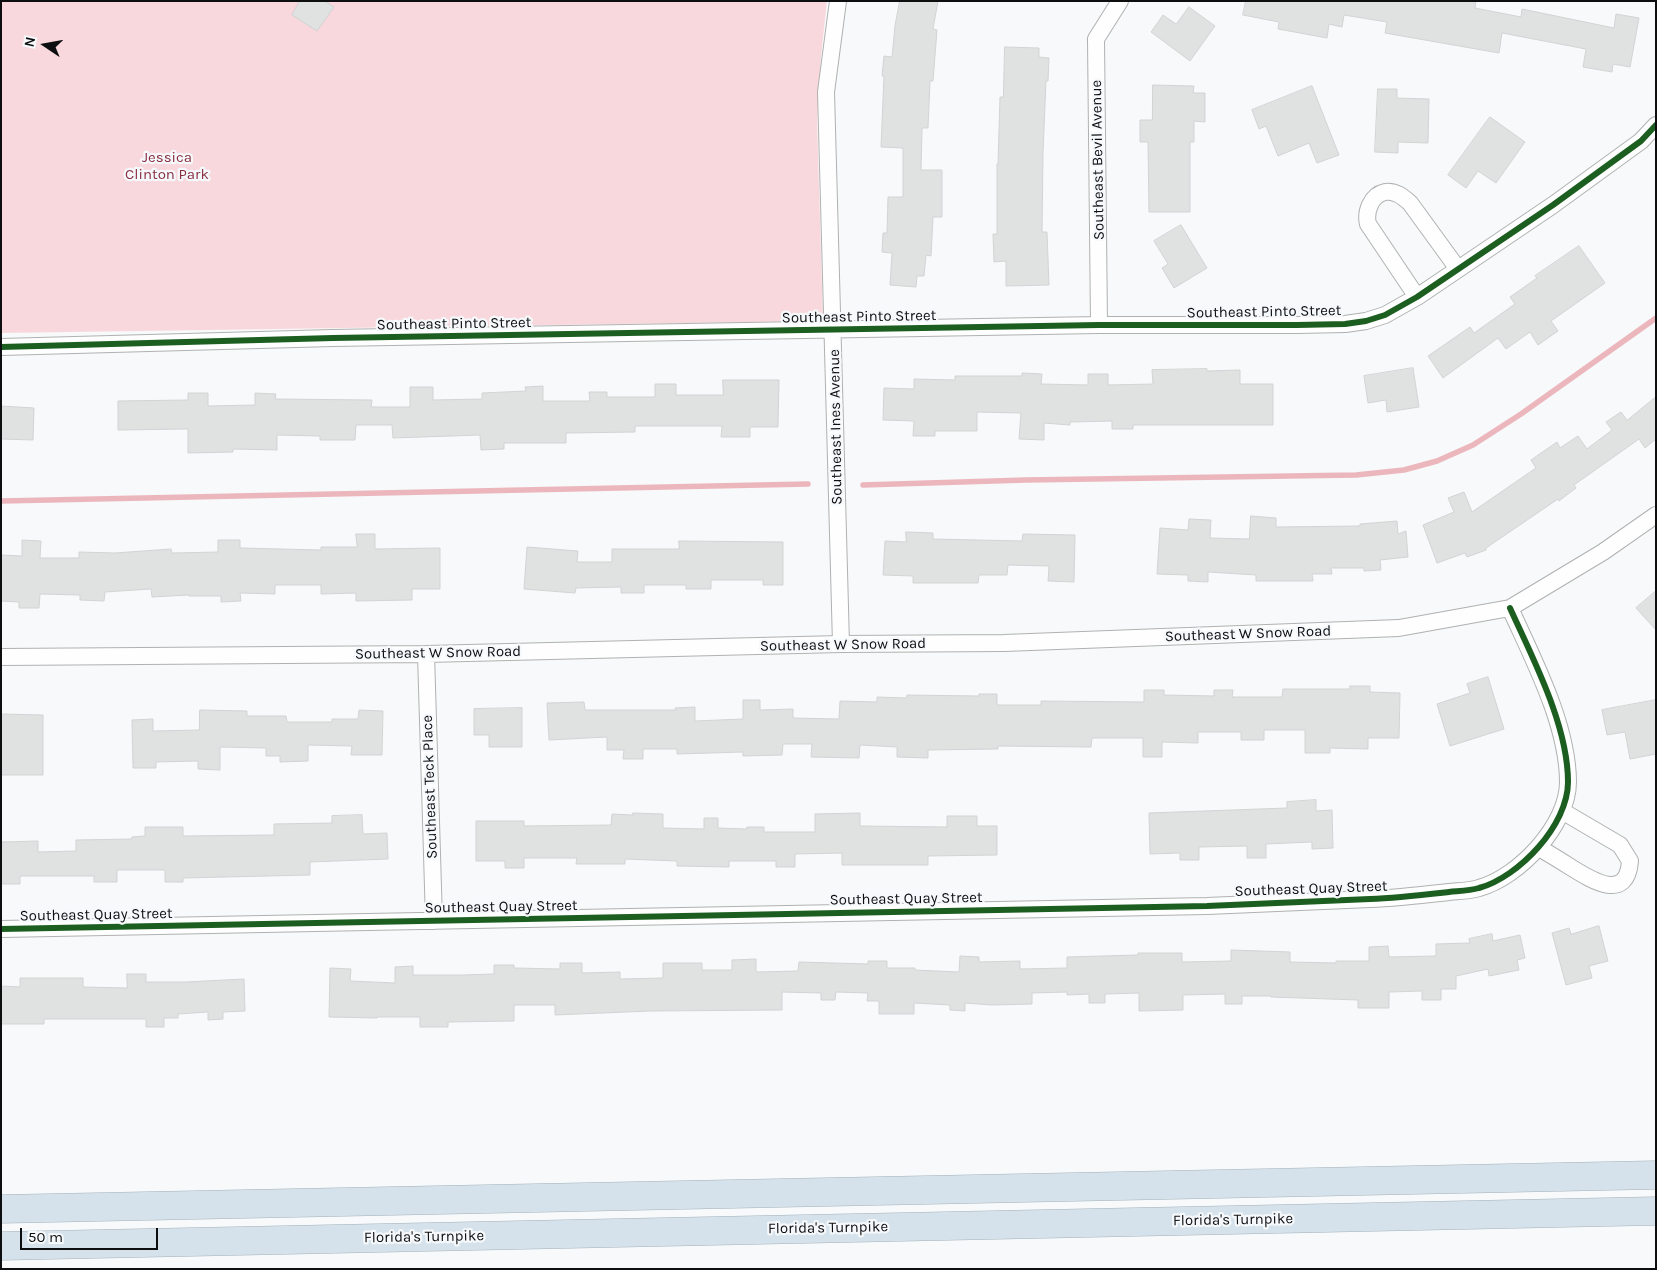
<!DOCTYPE html>
<style>
body{margin:0}
#map{position:relative;width:1657px;height:1270px;overflow:hidden;background:#f7f9fa;font-family:Karla,sans-serif}
canvas{display:block}
.frame{position:absolute;inset:0;border:2px solid #0d0e0f;pointer-events:none}
.north{position:absolute;left:20px;top:20px;width:50px;height:50px;-webkit-text-stroke:4px #f6f9fb;paint-order:stroke;rotate:282deg;font-size:14px;font-weight:700;line-height:20px;text-align:center;color:#0d0e0f}
.north::after{content:'';display:block;margin:auto;width:18px;height:22px;background:#0d0e0f;clip-path:polygon(50% 0,100% 100%,50% 72%,0 100%)}
.scale{position:absolute;left:20px;top:1228px;width:138px;height:22px;box-sizing:border-box;border:2px solid #0d0e0f;border-top:0;padding-left:6px;font-size:15px;line-height:18px;white-space:nowrap;color:#0d0e0f;-webkit-text-stroke:4px #f6f9fb;paint-order:stroke}
</style>
<div id="map">
<canvas width="1657" height="1270"></canvas>
<div class="frame"></div>
<div class="north">N</div>
<div class="scale">50 m</div>
</div>
<script>
const context = document.querySelector('canvas').getContext('2d');
context.lineJoin = 'round';
function fill(path, color) {
  context.fillStyle = color;
  context.fill(path, 'evenodd');
}
function trace(path, color, width, dash) {
  context.strokeStyle = color;
  context.lineWidth = width;
  context.lineCap = dash ? 'butt' : 'round';
  context.setLineDash(dash || []);
  context.stroke(path);
}
function label(font, color, halo, rows, align = 'center') {
  context.font = font + ' Karla,sans-serif';
  context.lineWidth = 4.5;
  context.setLineDash([]);
  context.textBaseline = 'middle';
  context.strokeStyle = halo;
  context.fillStyle = color;
  for (const [text, x, y, turn = 0] of rows) {
    context.save();
    context.translate(x, y);
    context.rotate((+turn || 0) * Math.PI / 180);
    context.textAlign = isNaN(turn) ? turn : align;
    if (halo) context.strokeText(text, 0, 0);
    context.fillText(text, 0, 0);
    context.restore();
  }
}
fill(new Path2D(`
 M 1,1 L 827,1 L 821,56 L 817,121 L 823,321 L 1,333 Z`), '#f8d8dc');
trace(new Path2D(`
 M 863,485 L 1026,480 L 1356,475 L 1404,470 L 1437,461 L 1473,445 L 1521,414 L 1656,318
 M 1,501 L 808,484`), '#ecb6bd', 5.5);
const building = new Path2D(`
 M 300,1 L 325,1 L 334,7 L 317,31 L 292,15 Z
 M 900,1 L 938,1 L 933,29 L 937,30 L 933,81 L 930,81 L 928,128 L 922,128 L 921,170 L 942,170 L 942,217 L 933,217 L 931,256 L 926,255 L 924,276 L 917,276 L 916,287 L 890,285 L 892,253 L 882,252 L 883,233 L 887,233 L 888,197 L 903,197 L 903,148 L 881,147 L 884,76 L 882,76 L 884,56 L 892,57 L 895,26 Z
 M 1246,1 L 1476,1 L 1475,8 L 1521,17 L 1522,9 L 1614,28 L 1616,14 L 1639,18 L 1630,67 L 1613,64 L 1612,72 L 1583,67 L 1586,49 L 1502,33 L 1499,53 L 1385,33 L 1387,22 L 1344,15 L 1342,27 L 1329,24 L 1327,38 L 1278,29 L 1279,22 L 1243,15 Z
 M 1189,7 L 1215,26 L 1190,61 L 1151,32 L 1163,15 L 1176,24 Z
 M 1005,47 L 1039,48 L 1039,57 L 1049,58 L 1048,81 L 1046,81 L 1043,152 L 1042,232 L 1047,232 L 1049,285 L 1006,286 L 1006,261 L 994,262 L 993,234 L 997,234 L 997,164 L 998,164 L 1000,97 L 1003,97 Z
 M 1153,85 L 1194,86 L 1193,93 L 1205,93 L 1205,122 L 1194,121 L 1194,142 L 1190,142 L 1190,212 L 1149,212 L 1148,142 L 1140,142 L 1140,120 L 1152,120 Z
 M 1312,86 L 1339,155 L 1317,163 L 1309,143 L 1278,156 L 1266,126 L 1259,129 L 1252,110 Z
 M 1378,89 L 1397,89 L 1397,98 L 1429,99 L 1428,143 L 1398,142 L 1398,153 L 1375,152 Z
 M 1490,117 L 1525,142 L 1496,183 L 1478,171 L 1466,188 L 1448,175 Z
 M 1181,225 L 1207,268 L 1174,288 L 1162,268 L 1168,264 L 1154,241 Z
 M 1579,246 L 1605,283 L 1551,321 L 1558,331 L 1538,345 L 1530,332 L 1506,349 L 1498,338 L 1443,378 L 1428,356 L 1470,327 L 1474,333 L 1515,304 L 1510,297 L 1537,278 L 1535,276 Z
 M 1413,368 L 1419,407 L 1387,412 L 1386,400 L 1368,403 L 1364,376 Z
 M 1207,369 L 1207,371 L 1240,370 L 1240,384 L 1273,384 L 1273,425 L 1133,425 L 1133,429 L 1112,429 L 1112,421 L 1070,422 L 1070,425 L 1044,423 L 1044,440 L 1019,439 L 1021,413 L 977,412 L 977,431 L 935,431 L 935,436 L 913,436 L 914,421 L 883,420 L 884,388 L 914,389 L 914,379 L 955,380 L 955,376 L 1022,376 L 1022,373 L 1042,374 L 1041,384 L 1088,385 L 1088,374 L 1108,374 L 1108,385 L 1153,384 L 1152,370 Z
 M 723,380 L 779,380 L 778,427 L 750,427 L 750,437 L 721,437 L 722,426 L 635,426 L 635,432 L 566,433 L 566,443 L 504,443 L 504,449 L 481,450 L 480,435 L 393,438 L 392,425 L 356,425 L 355,440 L 320,440 L 320,436 L 277,435 L 277,450 L 233,449 L 233,452 L 188,453 L 188,429 L 118,430 L 118,401 L 188,400 L 188,393 L 208,393 L 208,406 L 255,405 L 255,393 L 276,394 L 275,399 L 372,400 L 371,407 L 410,407 L 410,387 L 433,387 L 433,400 L 482,399 L 482,393 L 526,391 L 525,387 L 543,386 L 543,401 L 590,401 L 589,392 L 607,392 L 607,397 L 655,397 L 655,384 L 676,384 L 676,395 L 723,395 Z
 M 1656,397 L 1656,439 L 1645,448 L 1639,439 L 1574,485 L 1576,488 L 1559,501 L 1558,499 L 1486,548 L 1486,550 L 1467,557 L 1465,553 L 1437,563 L 1423,525 L 1454,512 L 1448,498 L 1464,492 L 1472,512 L 1536,468 L 1531,460 L 1557,442 L 1560,448 L 1578,436 L 1587,449 L 1612,430 L 1606,422 L 1621,412 L 1627,420 Z
 M 1,406 L 34,408 L 33,440 L 1,439 Z
 M 1251,516 L 1276,518 L 1276,527 L 1360,526 L 1360,524 L 1397,521 L 1398,534 L 1406,531 L 1408,557 L 1380,560 L 1381,570 L 1364,571 L 1364,568 L 1331,568 L 1332,574 L 1312,574 L 1313,581 L 1256,581 L 1256,575 L 1208,572 L 1208,582 L 1188,581 L 1188,575 L 1157,574 L 1160,528 L 1188,530 L 1189,519 L 1211,520 L 1210,538 L 1249,539 Z
 M 906,532 L 933,533 L 933,539 L 1022,541 L 1023,534 L 1075,535 L 1074,582 L 1048,581 L 1049,566 L 1008,565 L 1007,575 L 979,575 L 978,583 L 913,583 L 913,576 L 883,575 L 885,541 L 906,542 Z
 M 356,534 L 375,534 L 375,549 L 440,548 L 440,589 L 412,589 L 412,600 L 356,601 L 356,593 L 321,594 L 321,585 L 275,585 L 275,594 L 240,593 L 241,601 L 221,602 L 221,596 L 189,596 L 189,595 L 152,597 L 151,589 L 105,592 L 104,601 L 80,600 L 80,595 L 40,594 L 39,608 L 19,608 L 19,602 L 1,601 L 1,555 L 22,556 L 22,540 L 41,541 L 40,558 L 79,558 L 79,552 L 115,553 L 171,549 L 172,553 L 218,552 L 218,540 L 240,540 L 240,548 L 321,550 L 321,547 L 357,547 Z
 M 679,541 L 783,542 L 783,585 L 763,585 L 763,580 L 711,580 L 711,589 L 686,589 L 686,585 L 644,585 L 644,593 L 621,593 L 621,587 L 576,588 L 575,593 L 524,589 L 527,547 L 578,551 L 577,562 L 612,562 L 612,549 L 679,549 Z
 M 1656,591 L 1656,630 L 1636,608 Z
 M 1488,677 L 1504,729 L 1450,746 L 1437,704 L 1470,693 L 1467,684 Z
 M 1350,686 L 1370,686 L 1370,692 L 1400,693 L 1399,738 L 1368,738 L 1368,749 L 1330,748 L 1330,753 L 1305,753 L 1305,730 L 1264,730 L 1264,740 L 1241,740 L 1241,732 L 1198,732 L 1198,743 L 1162,742 L 1162,757 L 1143,757 L 1143,738 L 1092,738 L 1091,747 L 998,746 L 998,749 L 928,750 L 928,758 L 897,757 L 897,747 L 860,745 L 859,758 L 811,757 L 812,744 L 783,744 L 782,755 L 743,756 L 743,752 L 677,754 L 677,749 L 643,749 L 643,759 L 623,759 L 624,750 L 607,750 L 607,737 L 549,740 L 547,703 L 584,702 L 585,710 L 676,710 L 675,708 L 695,707 L 695,721 L 743,719 L 743,700 L 760,700 L 760,710 L 793,709 L 793,718 L 839,719 L 840,701 L 877,702 L 877,697 L 906,698 L 907,695 L 979,696 L 979,694 L 997,694 L 997,705 L 1041,705 L 1041,701 L 1144,702 L 1144,690 L 1164,690 L 1164,695 L 1214,696 L 1214,690 L 1233,690 L 1232,697 L 1282,697 L 1283,689 L 1350,689 Z
 M 1656,700 L 1656,754 L 1630,759 L 1625,732 L 1607,735 L 1602,710 Z
 M 522,708 L 522,747 L 489,747 L 489,735 L 474,735 L 474,709 Z
 M 200,710 L 247,711 L 247,716 L 286,716 L 287,722 L 332,722 L 332,719 L 358,719 L 359,710 L 383,711 L 382,755 L 351,755 L 352,746 L 308,745 L 308,761 L 280,762 L 280,756 L 266,756 L 266,748 L 220,747 L 220,770 L 198,769 L 198,761 L 156,762 L 156,768 L 133,768 L 132,720 L 153,719 L 153,731 L 199,730 Z
 M 1,714 L 43,715 L 43,775 L 1,775 Z
 M 1316,800 L 1316,811 L 1332,810 L 1333,848 L 1312,849 L 1312,842 L 1266,844 L 1266,858 L 1247,858 L 1247,846 L 1199,847 L 1199,860 L 1180,860 L 1180,853 L 1150,854 L 1149,813 L 1287,808 L 1287,802 Z
 M 633,813 L 663,814 L 663,828 L 704,829 L 704,818 L 718,818 L 718,828 L 747,829 L 747,827 L 764,827 L 764,832 L 815,832 L 815,814 L 860,813 L 860,826 L 947,827 L 947,816 L 977,816 L 977,826 L 997,826 L 997,855 L 928,856 L 928,865 L 842,865 L 842,853 L 795,854 L 795,867 L 776,867 L 776,861 L 729,861 L 729,867 L 677,866 L 677,861 L 625,859 L 625,864 L 576,864 L 577,858 L 524,858 L 524,868 L 505,868 L 505,861 L 476,861 L 476,821 L 524,821 L 524,826 L 611,825 L 612,814 L 633,815 Z
 M 362,815 L 363,834 L 387,833 L 388,859 L 310,862 L 310,875 L 183,878 L 183,882 L 165,882 L 165,870 L 117,870 L 117,882 L 94,882 L 94,876 L 20,876 L 20,884 L 1,884 L 1,842 L 38,841 L 38,852 L 76,851 L 76,840 L 132,839 L 132,837 L 145,836 L 145,827 L 183,827 L 183,836 L 274,835 L 274,824 L 332,823 L 332,816 Z
 M 1599,926 L 1608,961 L 1589,966 L 1592,978 L 1566,985 L 1552,933 L 1569,928 L 1571,934 Z
 M 1492,934 L 1493,941 L 1520,935 L 1525,958 L 1517,960 L 1519,970 L 1489,976 L 1488,969 L 1456,976 L 1456,989 L 1441,989 L 1441,1000 L 1422,1000 L 1422,991 L 1389,992 L 1389,1008 L 1358,1008 L 1358,1000 L 1271,997 L 1271,996 L 1242,996 L 1242,1004 L 1225,1004 L 1225,994 L 1183,995 L 1183,1010 L 1139,1011 L 1139,993 L 1105,994 L 1105,1003 L 1089,1003 L 1089,994 L 1067,995 L 1067,992 L 1032,993 L 1032,1004 L 992,1005 L 965,1003 L 965,1011 L 950,1010 L 950,1005 L 914,1003 L 914,1014 L 879,1014 L 879,1001 L 867,1001 L 868,993 L 836,992 L 835,1000 L 821,1000 L 821,993 L 782,992 L 782,1010 L 650,1011 L 555,1015 L 555,1005 L 514,1005 L 514,1021 L 448,1022 L 448,1027 L 420,1027 L 420,1017 L 377,1017 L 377,1018 L 329,1017 L 330,968 L 351,969 L 350,981 L 395,983 L 395,967 L 413,966 L 413,975 L 463,975 L 494,974 L 494,965 L 514,965 L 514,968 L 560,969 L 560,963 L 582,963 L 582,973 L 620,972 L 620,979 L 663,978 L 663,963 L 702,963 L 702,970 L 732,970 L 732,960 L 756,959 L 756,972 L 798,971 L 799,962 L 868,964 L 868,961 L 887,961 L 887,968 L 915,968 L 915,970 L 959,972 L 960,956 L 979,957 L 979,962 L 1020,961 L 1020,969 L 1067,968 L 1067,957 L 1138,955 L 1138,953 L 1182,953 L 1182,962 L 1231,961 L 1231,950 L 1290,952 L 1290,962 L 1336,963 L 1336,961 L 1369,961 L 1369,947 L 1388,946 L 1389,957 L 1436,956 L 1436,944 L 1470,943 L 1469,939 Z
 M 127,974 L 146,974 L 146,982 L 186,982 L 244,979 L 245,1011 L 223,1012 L 223,1019 L 208,1020 L 208,1012 L 178,1014 L 178,1018 L 164,1018 L 164,1027 L 146,1027 L 146,1019 L 44,1019 L 44,1024 L 1,1024 L 1,986 L 20,987 L 20,978 L 83,978 L 83,987 L 127,988 Z`);
fill(building, '#e0e2e2');
trace(building, '#d2d3d4', 1);
const street = new Path2D(`
 M 838,1 L 826,92 L 841,644
 M 1417,297 L 1368,224 C 1365,212 1371,195 1385,192 C 1395,190 1403,197 1410,203 L 1458,269
 M 1099,325 L 1096,39 L 1120,1
 M 1,347 L 333,338 L 1099,325 L 1297,325 L 1345,324 L 1366,321 L 1385,315 L 1417,297 L 1553,205 L 1641,141 L 1656,125
 M 426,654 L 434,921
 M 1,657 L 426,654 L 841,644 L 1004,643 L 1399,628 L 1510,608 L 1603,552 L 1656,515
 M 1539,848 C 1550,854 1561,861 1572,868 C 1593,881 1627,902 1630,861 L 1620,845 L 1562,811
 M 1,929 L 1207,906 C 1261,904 1316,901 1370,899 C 1396,898 1422,895 1449,892 C 1458,891 1469,891 1479,888 C 1519,877 1568,825 1568,782 C 1568,725 1533,659 1510,608`);
const highway = new Path2D(`
 M 1,1209 L 1656,1175
 M 1,1246 L 1656,1211`);
trace(street, '#b0b1b1', 18);
trace(highway, '#a3b1ba', 29);
trace(street, '#fefefe', 16);
trace(highway, '#d6e2eb', 28);
trace(new Path2D(`
 M 1,347 L 333,338 L 1099,325 L 1297,325 L 1345,324 L 1366,321 L 1385,315 L 1417,297 L 1553,205 L 1641,141 L 1656,125
 M 1,929 L 1207,906 C 1261,904 1316,901 1370,899 C 1396,898 1422,895 1449,892 C 1458,891 1469,891 1479,888 C 1519,877 1568,825 1568,782 C 1568,725 1533,659 1510,608`), '#1b5e20', 6);
label('15px', '#892f41', '#f6f9fb', [
 ["Jessica",167,158],
 ["Clinton Park",167,175]
]);
label('15px', '#0d0e0f', '#f6f9fb', [
 ["Southeast Bevil Avenue",1098,160,-91],
 ["Southeast Pinto Street",1264,312,-1],
 ["Southeast Pinto Street",859,317,-1],
 ["Southeast Pinto Street",454,324,-1],
 ["Southeast Ines Avenue",836,427,-91],
 ["Southeast W Snow Road",1248,634,-2],
 ["Southeast W Snow Road",843,645,-1],
 ["Southeast W Snow Road",438,653,-1],
 ["Southeast Teck Place",430,787,-92],
 ["Southeast Quay Street",1311,889,-2],
 ["Southeast Quay Street",906,899,-1],
 ["Southeast Quay Street",501,907,-1],
 ["Southeast Quay Street",96,915,-1],
 ["Florida's Turnpike",1233,1220,-1],
 ["Florida's Turnpike",828,1228,-1],
 ["Florida's Turnpike",424,1237,-1]
]);
</script>
